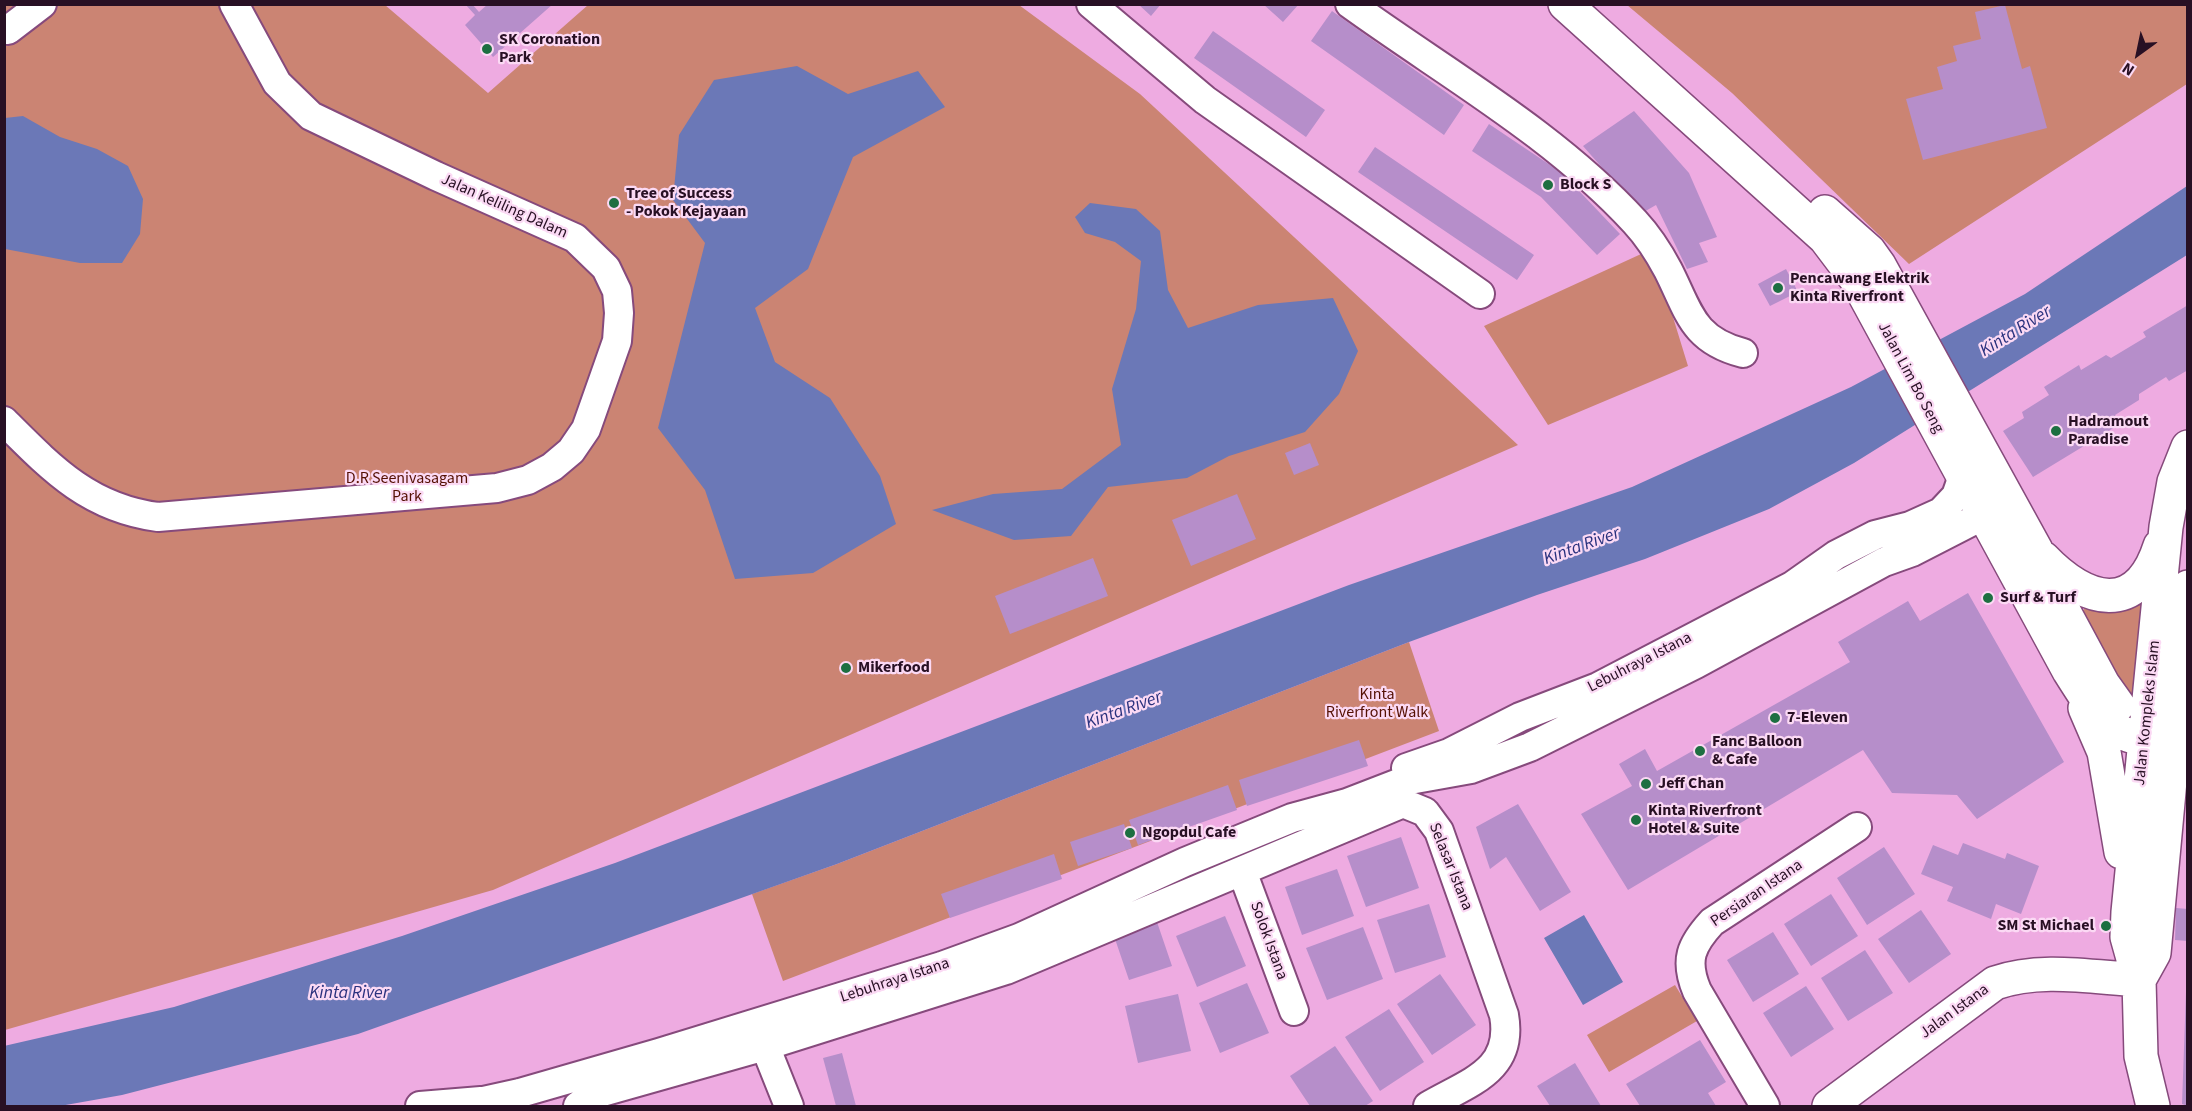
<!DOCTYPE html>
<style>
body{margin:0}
#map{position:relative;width:2192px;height:1111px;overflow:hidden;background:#eeabe1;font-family:"Source Sans 3",sans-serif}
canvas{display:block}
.frame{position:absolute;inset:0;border:6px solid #281024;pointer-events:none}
.north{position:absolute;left:2108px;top:24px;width:60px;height:60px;-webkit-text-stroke:4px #fbd9f4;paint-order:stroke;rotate:213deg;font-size:16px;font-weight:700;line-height:24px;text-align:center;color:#281024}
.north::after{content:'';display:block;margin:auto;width:21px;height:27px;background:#281024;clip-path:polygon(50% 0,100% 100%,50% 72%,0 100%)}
</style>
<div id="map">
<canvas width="2192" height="1111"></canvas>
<div class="frame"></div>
<div class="north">N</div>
</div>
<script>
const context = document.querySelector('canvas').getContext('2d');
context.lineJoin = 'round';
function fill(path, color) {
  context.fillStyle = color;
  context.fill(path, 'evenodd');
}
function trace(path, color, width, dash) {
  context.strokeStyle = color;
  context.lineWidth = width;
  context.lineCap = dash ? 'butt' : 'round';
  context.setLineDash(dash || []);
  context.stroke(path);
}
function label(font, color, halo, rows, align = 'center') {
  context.font = font + ' "Source Sans 3",sans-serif';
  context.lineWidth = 4.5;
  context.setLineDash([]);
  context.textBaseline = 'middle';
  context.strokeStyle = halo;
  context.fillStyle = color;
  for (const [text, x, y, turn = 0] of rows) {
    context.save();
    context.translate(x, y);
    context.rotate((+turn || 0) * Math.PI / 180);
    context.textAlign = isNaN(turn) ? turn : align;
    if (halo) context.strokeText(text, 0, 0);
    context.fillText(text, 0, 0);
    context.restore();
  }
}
fill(new Path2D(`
 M 5,5 L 385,5 L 488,93 L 588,5 L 1019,5 L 1140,94 L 1518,445 L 493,890 L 5,1030 Z
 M 1627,5 L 2187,5 L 2187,84 L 1909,264 L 1732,93 Z
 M 1652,249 L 1688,366 L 1548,425 L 1484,326 Z
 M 2143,599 L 2138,694 L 2131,695 L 2123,691 L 2083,611 L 2086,606 Z
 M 1409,642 L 1439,731 L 783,981 L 752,894 L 837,864 Z
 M 1675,985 L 1697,1021 L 1609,1072 L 1587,1035 Z`), '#cb8473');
fill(new Path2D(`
 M 797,66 L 848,94 L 918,71 L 945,107 L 853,157 L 808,269 L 755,308 L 775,362 L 830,398 L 880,476 L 896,524 L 813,573 L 735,579 L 705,490 L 658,428 L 705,243 L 673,200 L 679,135 L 714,80 Z
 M 23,116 L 60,137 L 97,149 L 128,166 L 143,199 L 140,234 L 122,263 L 80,263 L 5,249 L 5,118 Z
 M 2187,186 L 2187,255 L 1854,463 L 1769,509 L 1645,559 L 1537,595 L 1409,642 L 837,864 L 358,1034 L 122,1095 L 60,1106 L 5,1106 L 4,1046 L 174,1007 L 402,936 L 615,863 L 1349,585 L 1632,487 L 1851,387 L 2025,294 Z
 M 1090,203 L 1136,209 L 1160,231 L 1168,290 L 1188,328 L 1258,305 L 1333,298 L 1358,351 L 1339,394 L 1305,432 L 1229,456 L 1187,478 L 1108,487 L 1071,536 L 1014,540 L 932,510 L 993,494 L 1062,489 L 1121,445 L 1112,389 L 1136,309 L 1141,261 L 1115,242 L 1085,233 L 1075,217 Z
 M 1584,915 L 1623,982 L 1583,1005 L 1544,938 Z`), '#6b78b7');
fill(new Path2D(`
 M 465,4 L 472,4 L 479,12 L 488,4 L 553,4 L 493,57 L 465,25 L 475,15 Z
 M 1138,4 L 1161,4 L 1151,16 Z
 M 1263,4 L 1299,4 L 1283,22 Z
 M 2005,5 L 2022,69 L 2030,66 L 2047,128 L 1923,160 L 1906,99 L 1943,89 L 1937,67 L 1957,61 L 1953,46 L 1981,39 L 1975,12 Z
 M 1332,11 L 1464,105 L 1444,135 L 1311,41 Z
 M 1213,31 L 1325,110 L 1306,137 L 1194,58 Z
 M 1634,111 L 1689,173 L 1717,237 L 1699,243 L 1708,262 L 1687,269 L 1656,205 L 1642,213 L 1583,146 Z
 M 1489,124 L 1562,173 L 1620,234 L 1597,255 L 1541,197 L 1472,151 Z
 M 1375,147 L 1534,255 L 1517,280 L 1358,172 Z
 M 1786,269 L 1798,292 L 1770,306 L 1758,284 Z
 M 2188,305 L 2188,370 L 2169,381 L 2166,377 L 2139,394 L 2139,400 L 2115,415 L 2120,424 L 2033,477 L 2003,431 L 2024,418 L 2022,412 L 2049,395 L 2044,387 L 2079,365 L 2081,370 L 2106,355 L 2111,358 L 2146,337 L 2143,332 Z
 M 1310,443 L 1319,465 L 1294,475 L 1285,453 Z
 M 1237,494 L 1256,539 L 1191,566 L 1172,520 Z
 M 1093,558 L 1108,596 L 1010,634 L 995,596 Z
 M 1968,593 L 2064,762 L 1977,819 L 1957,795 L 1892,793 L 1863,750 L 1628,890 L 1581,814 L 1632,786 L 1619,764 L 1645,749 L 1657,771 L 1850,662 L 1838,642 L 1908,601 L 1920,621 Z
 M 1359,740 L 1368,766 L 1247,806 L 1239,780 Z
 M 1228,785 L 1237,810 L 1138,845 L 1129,820 Z
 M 1518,804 L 1571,892 L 1540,911 L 1506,857 L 1490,869 L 1476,827 Z
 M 1124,824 L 1132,848 L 1078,866 L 1070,842 Z
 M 1401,837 L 1419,888 L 1366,907 L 1347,856 Z
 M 1963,843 L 2005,859 L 2007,853 L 2039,866 L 2021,914 L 1996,904 L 1991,919 L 1947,901 L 1953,887 L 1921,874 L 1933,845 L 1958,855 Z
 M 1884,847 L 1915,894 L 1867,925 L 1837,878 Z
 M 1054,854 L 1062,879 L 950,918 L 941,894 Z
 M 1337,869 L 1354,916 L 1302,935 L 1285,887 Z
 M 1831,894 L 1858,936 L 1811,966 L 1784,924 Z
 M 1429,904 L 1446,957 L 1395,973 L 1377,920 Z
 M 2176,908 L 2188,909 L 2188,941 L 2175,940 Z
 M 1921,910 L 1951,954 L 1909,983 L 1878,939 Z
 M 1225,916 L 1246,966 L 1197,987 L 1176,936 Z
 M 1157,922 L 1172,966 L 1129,980 L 1114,936 Z
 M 1363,927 L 1383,979 L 1327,1000 L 1306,948 Z
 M 1773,932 L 1799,974 L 1753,1002 L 1727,960 Z
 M 1865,950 L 1893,993 L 1848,1021 L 1821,978 Z
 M 1440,974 L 1476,1025 L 1432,1055 L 1397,1004 Z
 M 1247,983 L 1269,1033 L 1220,1053 L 1199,1003 Z
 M 1806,986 L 1834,1029 L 1791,1057 L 1763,1013 Z
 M 2186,992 L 2188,992 L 2188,1106 L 2182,1104 Z
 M 1178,994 L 1191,1051 L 1138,1063 L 1125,1006 Z
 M 1389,1009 L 1424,1062 L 1380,1091 L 1345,1037 Z
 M 1700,1040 L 1726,1082 L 1708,1093 L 1716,1106 L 1640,1106 L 1626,1084 Z
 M 1335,1046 L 1373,1101 L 1365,1106 L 1310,1106 L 1290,1076 Z
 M 842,1053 L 856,1106 L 836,1106 L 823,1058 Z
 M 1575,1063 L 1601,1106 L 1550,1106 L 1537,1086 Z`), '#b68eca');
const minor = new Path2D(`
 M 1091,4 L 1205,100 L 1480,294
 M 1350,4 C 1447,74 1554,134 1635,222 C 1648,236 1659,253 1668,270 C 1689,311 1692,340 1743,353
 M 8,30 L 42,4
 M 4,421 C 52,469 89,508 158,517 L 497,488 L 528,480 L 552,467 L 571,451 L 586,429 L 617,341 L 619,313 L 617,291 L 606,268 L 575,238 L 436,176 L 311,116 L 277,83 L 234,4
 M 1406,768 L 1449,753 L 1520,717 L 1598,687 L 1792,586 L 1836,555 L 1875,535 L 1910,526 L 1941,512 L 1956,496 L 1963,476
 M 1242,871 L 1294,1011
 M 765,1046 L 789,1106
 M 420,1106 L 481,1101
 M 461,1106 L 520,1093 L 659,1053 L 942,966 L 1019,938 L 1185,862 L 1292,818 L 1347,803 L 1404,781 L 1471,769 L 1530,747 L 1696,664 L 1884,562 L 1912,552 L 1984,515 L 1988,494
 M 578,1106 L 595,1094 L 765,1046 L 1006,970 L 1403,803 L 1425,812 L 1439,831 L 1504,1015 C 1514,1071 1469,1082 1428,1106
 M 1765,1106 L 1697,991 C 1684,960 1691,945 1712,922 L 1857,827`);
const major = new Path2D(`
 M 1565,4 L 1825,238 L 1856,279 L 2069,671 C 2104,726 2108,736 2174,745
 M 1825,212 L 1869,251 L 1879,265 L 2036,550 L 2053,591 L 2103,684 L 2118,705
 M 2043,558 C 2086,603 2137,617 2160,546
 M 2085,708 L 2104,752 L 2121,852
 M 2139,980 L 2154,953 L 2188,587
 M 1829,1106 L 1995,983 C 2040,967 2091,977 2139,980
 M 2153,1106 L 2141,1056 L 2139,980 L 2127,937 L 2128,912 L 2166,527 L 2174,482 L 2188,447`);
trace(minor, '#864a7c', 32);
trace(major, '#864a7c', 36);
trace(minor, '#fff', 28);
trace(major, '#fff', 33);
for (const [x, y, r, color] of [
 [487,49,6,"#1d6f41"],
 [1548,185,6,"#1d6f41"],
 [614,203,6,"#1d6f41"],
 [1778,288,6,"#1d6f41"],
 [2056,431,6,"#1d6f41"],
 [1988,598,6,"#1d6f41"],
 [846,668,6,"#1d6f41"],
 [1775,718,6,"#1d6f41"],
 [1700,751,6,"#1d6f41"],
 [1646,784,6,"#1d6f41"],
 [1636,820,6,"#1d6f41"],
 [1130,833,6,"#1d6f41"],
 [2106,926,6,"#1d6f41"]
]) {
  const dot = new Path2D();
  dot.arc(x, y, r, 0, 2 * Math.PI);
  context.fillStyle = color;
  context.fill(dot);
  trace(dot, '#fbd9f4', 2);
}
label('bold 16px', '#281024', '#fbd9f4', [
 ["SK Coronation",499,40],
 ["Park",499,58],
 ["Block S",1560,185],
 ["Tree of Success",626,194],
 ["- Pokok Kejayaan",626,212],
 ["Pencawang Elektrik",1790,279],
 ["Kinta Riverfront",1790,297],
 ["Hadramout",2068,422],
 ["Paradise",2068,440],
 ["Surf & Turf",2000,598],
 ["Mikerfood",858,668],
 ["7-Eleven",1787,718],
 ["Fanc Balloon",1712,742],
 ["& Cafe",1712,760],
 ["Jeff Chan",1658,784],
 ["Kinta Riverfront",1648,811],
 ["Hotel & Suite",1648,829],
 ["Ngopdul Cafe",1142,833],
 ["SM St Michael",2094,926,"right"]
], 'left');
label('16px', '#281024', '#fbd9f4', [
 ["Jalan Keliling Dalam",504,207,24],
 ["Jalan Lim Bo Seng",1910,378,62],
 ["Lebuhraya Istana",1640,663,-27],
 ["Jalan Kompleks Islam",2148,713,-84],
 ["Selasar Istana",1450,867,68],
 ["Persiaran Istana",1757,894,-34],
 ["Solok Istana",1268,941,70],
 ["Lebuhraya Istana",895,981,-18],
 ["Jalan Istana",1955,1012,-36]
]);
label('16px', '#541003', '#fbd9f4', [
 ["D.R Seenivasagam",407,479],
 ["Park",407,497],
 ["Kinta",1377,695],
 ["Riverfront Walk",1377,713]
]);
label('italic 18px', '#29317d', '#fbd9f4', [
 ["Kinta River",2016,332,-32],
 ["Kinta River",1582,547,-20],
 ["Kinta River",1124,711,-20],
 ["Kinta River",349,994]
]);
</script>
